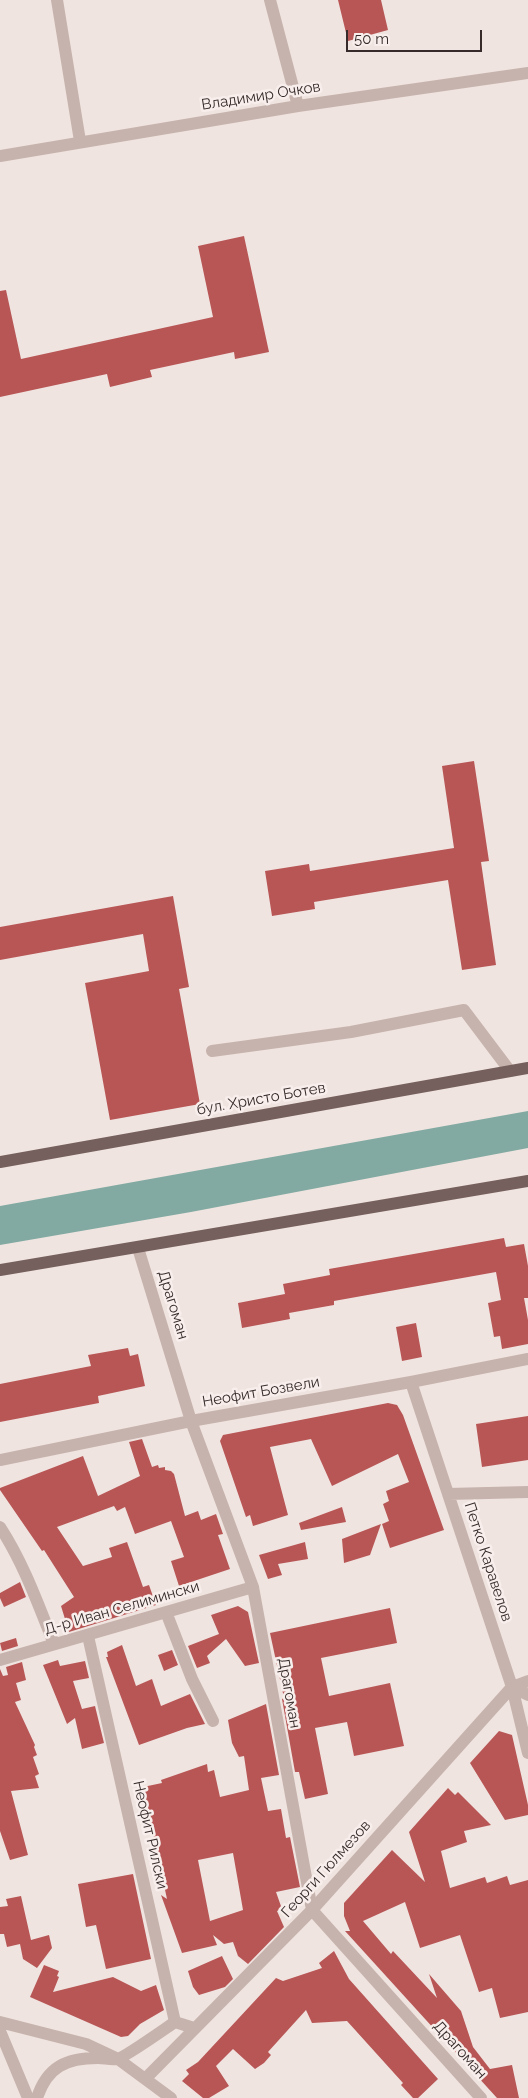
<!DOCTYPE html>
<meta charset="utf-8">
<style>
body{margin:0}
#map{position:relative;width:528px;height:2098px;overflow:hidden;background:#f0e4e0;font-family:Raleway,sans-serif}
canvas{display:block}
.scale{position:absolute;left:346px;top:30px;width:136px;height:22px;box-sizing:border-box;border:2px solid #362b2a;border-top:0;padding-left:6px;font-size:15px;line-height:18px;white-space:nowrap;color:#362b2a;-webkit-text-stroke:4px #f8efec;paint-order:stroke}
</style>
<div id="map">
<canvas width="528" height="2098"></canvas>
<div class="scale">50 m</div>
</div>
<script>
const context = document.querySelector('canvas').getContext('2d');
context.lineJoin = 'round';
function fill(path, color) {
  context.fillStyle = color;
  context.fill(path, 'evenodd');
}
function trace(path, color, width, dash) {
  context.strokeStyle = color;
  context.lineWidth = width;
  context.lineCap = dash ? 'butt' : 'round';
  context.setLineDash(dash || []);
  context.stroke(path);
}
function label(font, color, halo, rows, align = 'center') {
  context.font = font + ' Raleway,sans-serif';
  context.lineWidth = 5;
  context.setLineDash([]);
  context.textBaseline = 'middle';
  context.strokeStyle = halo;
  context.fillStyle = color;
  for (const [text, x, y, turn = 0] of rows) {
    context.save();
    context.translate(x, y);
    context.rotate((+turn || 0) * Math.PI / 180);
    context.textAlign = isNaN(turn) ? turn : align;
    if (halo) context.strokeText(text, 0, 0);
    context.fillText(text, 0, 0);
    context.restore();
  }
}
fill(new Path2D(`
 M 528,1111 L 528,1148 L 191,1212 L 0,1245 L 0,1206 Z`), '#82aaa2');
fill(new Path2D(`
 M 338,0 L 381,0 L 388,30 L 348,41 Z
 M 244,236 L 269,352 L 235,359 L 234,352 L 150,370 L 152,377 L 110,387 L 107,374 L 0,397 L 0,291 L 6,290 L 21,359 L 213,317 L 198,246 Z
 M 474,761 L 489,861 L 481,862 L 496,965 L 462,970 L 448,880 L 314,902 L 315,909 L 272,916 L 265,871 L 309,864 L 310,871 L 454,848 L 442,766 Z
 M 173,896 L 189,987 L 179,989 L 200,1104 L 110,1120 L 85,983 L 149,971 L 143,934 L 0,960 L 0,927 Z
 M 504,1238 L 506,1247 L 524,1244 L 528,1266 L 528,1298 L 524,1298 L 528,1320 L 528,1344 L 502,1349 L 500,1336 L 494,1337 L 488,1303 L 501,1300 L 496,1272 L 334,1301 L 334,1305 L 289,1313 L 290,1319 L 242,1328 L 238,1303 L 285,1294 L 283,1284 L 330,1275 L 329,1269 Z
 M 416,1323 L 422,1357 L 402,1361 L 396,1327 Z
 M 128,1348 L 130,1356 L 138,1354 L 145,1386 L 98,1396 L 99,1403 L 0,1422 L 0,1384 L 91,1366 L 88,1355 Z
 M 388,1403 L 397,1405 L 403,1415 L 444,1530 L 390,1548 L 382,1524 L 389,1521 L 383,1504 L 389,1501 L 386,1491 L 409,1482 L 398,1454 L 332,1486 L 311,1439 L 270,1447 L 288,1515 L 253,1526 L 250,1515 L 246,1517 L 220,1441 L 223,1435 Z
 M 528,1416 L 528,1460 L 482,1467 L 476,1424 Z
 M 142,1439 L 152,1467 L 158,1465 L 159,1468 L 165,1467 L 165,1470 L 171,1471 L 174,1474 L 185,1516 L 198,1511 L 201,1520 L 216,1514 L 223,1534 L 218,1535 L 230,1569 L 179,1586 L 171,1561 L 184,1557 L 171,1521 L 135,1534 L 125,1507 L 117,1511 L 114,1506 L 57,1527 L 83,1566 L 112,1557 L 109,1548 L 127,1542 L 143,1587 L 149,1585 L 156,1605 L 69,1632 L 61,1606 L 74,1597 L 44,1550 L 42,1551 L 0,1490 L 0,1488 L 83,1456 L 98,1496 L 140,1476 L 129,1442 Z
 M 342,1507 L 346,1522 L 301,1530 L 299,1523 Z
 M 381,1524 L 370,1555 L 344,1563 L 342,1539 Z
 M 305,1542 L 308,1559 L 278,1564 L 282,1575 L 268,1579 L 259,1555 Z
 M 20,1582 L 26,1597 L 4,1607 L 0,1598 L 0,1593 Z
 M 238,1606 L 248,1612 L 259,1663 L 245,1666 L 226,1639 L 207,1656 L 210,1663 L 197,1668 L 188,1646 L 219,1634 L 211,1615 Z
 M 390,1608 L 397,1643 L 321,1658 L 329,1696 L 390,1683 L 404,1746 L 354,1756 L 347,1722 L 315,1728 L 328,1794 L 305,1799 L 299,1772 L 295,1772 L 282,1699 L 284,1698 L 270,1633 Z
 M 16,1638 L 18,1646 L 2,1651 L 0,1643 Z
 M 122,1645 L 136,1686 L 152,1679 L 161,1706 L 190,1694 L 205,1724 L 187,1728 L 139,1745 L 106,1657 L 108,1657 L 107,1652 Z
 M 172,1650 L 178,1665 L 164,1671 L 158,1655 Z
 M 58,1660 L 60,1666 L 85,1661 L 89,1678 L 73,1681 L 82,1709 L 95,1706 L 104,1743 L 82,1749 L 75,1718 L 67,1724 L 43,1665 Z
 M 22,1662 L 26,1680 L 16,1683 L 21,1700 L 15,1702 L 35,1745 L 34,1747 L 37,1755 L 33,1757 L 39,1774 L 35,1776 L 39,1788 L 11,1791 L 28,1855 L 10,1860 L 0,1831 L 0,1669 L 3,1676 L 8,1675 L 6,1667 Z
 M 266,1704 L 279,1775 L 261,1778 L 268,1811 L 281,1809 L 286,1838 L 290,1837 L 300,1887 L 276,1892 L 282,1909 L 277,1911 L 284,1927 L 248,1964 L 238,1956 L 233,1942 L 224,1944 L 213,1935 L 217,1945 L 182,1953 L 161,1895 L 167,1899 L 143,1787 L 162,1783 L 161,1780 L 207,1764 L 208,1772 L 214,1770 L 220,1797 L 249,1790 L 244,1756 L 239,1757 L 232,1743 L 228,1720 ZM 233,1853 L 243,1910 L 210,1921 L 198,1860 Z
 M 499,1731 L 512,1735 L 528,1805 L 528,1815 L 505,1820 L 470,1763 Z
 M 448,1788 L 455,1795 L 458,1792 L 491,1825 L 464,1831 L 467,1842 L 441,1851 L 450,1888 L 485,1877 L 487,1883 L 507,1876 L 510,1885 L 528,1880 L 528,2012 L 500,2018 L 492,1988 L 479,1992 L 460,1935 L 420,1948 L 405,1902 L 363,1921 L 391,1954 L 393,1951 L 437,1998 L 429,1974 L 461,2011 L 473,2047 L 490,2069 L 512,2065 L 519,2098 L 497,2098 L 345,1931 L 350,1931 L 344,1916 L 344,1903 L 392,1850 L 425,1882 L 409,1832 Z
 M 133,1874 L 151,1959 L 106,1969 L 96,1925 L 86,1927 L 78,1884 Z
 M 21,1896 L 31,1940 L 49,1935 L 52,1948 L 37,1968 L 23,1959 L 20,1944 L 7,1947 L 4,1934 L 0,1934 L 0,1907 L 8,1906 L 6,1899 Z
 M 334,1951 L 349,1979 L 438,2079 L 418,2098 L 413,2098 L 401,2085 L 403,2083 L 347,2021 L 312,2023 L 306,2010 L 268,2052 L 271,2055 L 264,2063 L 255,2069 L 233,2049 L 216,2066 L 229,2086 L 209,2098 L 203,2098 L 182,2081 L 189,2074 L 186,2070 L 198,2062 L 276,1978 L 283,1981 L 322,1968 L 319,1963 Z
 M 222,1956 L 233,1979 L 225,1987 L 199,1995 L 193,1987 L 188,1971 Z
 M 44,1965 L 59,1971 L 57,1976 L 59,1977 L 53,1992 L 113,1977 L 141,1991 L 156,1985 L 164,2010 L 140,2024 L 128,2036 L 121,2037 L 30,1997 Z`), '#b85656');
trace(new Path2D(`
 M 57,0 L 80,141
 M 270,0 L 298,106
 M 0,156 L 298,106 L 528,73
 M 212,1051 L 351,1032 L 464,1010 L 510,1071
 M 138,1248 L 191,1421 L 253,1587 L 312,1910 L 481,2098
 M 411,1382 L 512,1687 L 528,1753
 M 0,1460 L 191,1421 L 411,1382 L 528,1359
 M 448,1494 L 528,1492
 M 0,1527 C 24,1564 38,1604 54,1644
 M 166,1612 L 192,1679 L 213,1721
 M 88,1636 L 175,2022 L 194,2028
 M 0,1660 L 253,1587
 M 512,1687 L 528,1695
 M 0,2022 L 86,2044 L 118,2059 L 171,2098
 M 0,2031 L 28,2098
 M 146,2078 L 312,1910 L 512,1687 L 528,1681
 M 37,2098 C 47,2067 66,2058 98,2058 C 104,2058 111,2060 117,2059 C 124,2058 166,2028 175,2022`), '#c7b3ad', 12);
trace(new Path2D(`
 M 0,1162 L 528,1068
 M 0,1270 L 528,1181`), '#76605d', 12);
label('15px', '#362b2a', '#f8efec', [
 ["Владимир Очков",261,96,-9],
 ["бул. Христо Ботев",261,1099,-10],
 ["Драгоман",173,1305,73],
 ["Неофит Бозвели",261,1392,-10],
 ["Петко Каравелов",488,1562,72],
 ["Д-р Иван Селимински",122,1608,-16],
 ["Драгоман",289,1693,80],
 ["Неофит Рилски",150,1835,77],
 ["Георги Гюлмезов",326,1869,-48],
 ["Драгоман",460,2050,48]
]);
</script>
